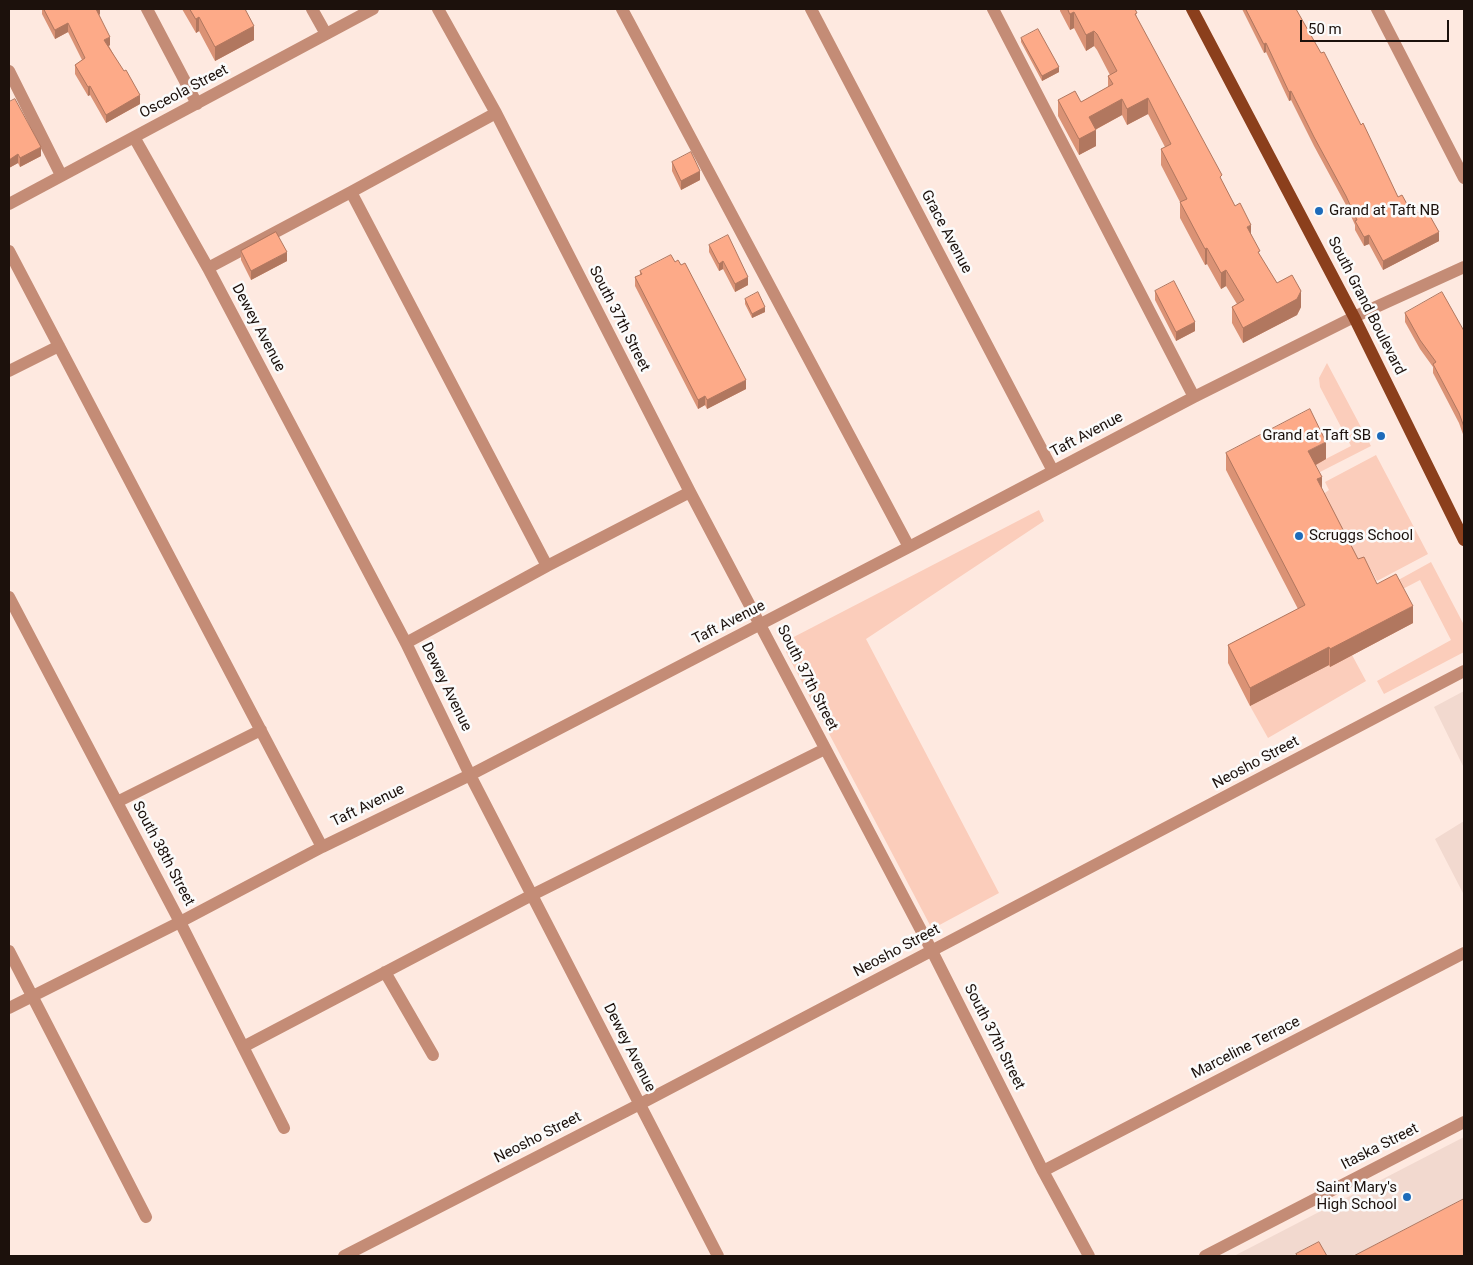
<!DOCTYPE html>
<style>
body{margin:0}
#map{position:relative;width:1473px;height:1265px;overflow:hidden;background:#fee9e0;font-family:Roboto,sans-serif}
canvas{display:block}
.frame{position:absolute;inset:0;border:10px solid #1c110c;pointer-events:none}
.scale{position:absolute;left:1300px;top:20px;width:149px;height:22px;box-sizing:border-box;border:2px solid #1c110c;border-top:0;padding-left:6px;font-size:15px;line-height:18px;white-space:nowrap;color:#1c110c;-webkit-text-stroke:4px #fbfbfb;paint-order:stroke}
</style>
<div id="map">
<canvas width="1473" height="1265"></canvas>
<div class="frame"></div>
<div class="scale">50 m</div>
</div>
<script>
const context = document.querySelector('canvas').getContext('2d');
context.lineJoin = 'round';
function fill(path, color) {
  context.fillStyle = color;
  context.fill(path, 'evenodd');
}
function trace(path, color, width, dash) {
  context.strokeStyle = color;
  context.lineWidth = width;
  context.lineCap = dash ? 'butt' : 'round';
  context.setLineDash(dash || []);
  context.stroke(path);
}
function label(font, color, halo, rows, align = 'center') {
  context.font = font + ' Roboto,sans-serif';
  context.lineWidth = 5;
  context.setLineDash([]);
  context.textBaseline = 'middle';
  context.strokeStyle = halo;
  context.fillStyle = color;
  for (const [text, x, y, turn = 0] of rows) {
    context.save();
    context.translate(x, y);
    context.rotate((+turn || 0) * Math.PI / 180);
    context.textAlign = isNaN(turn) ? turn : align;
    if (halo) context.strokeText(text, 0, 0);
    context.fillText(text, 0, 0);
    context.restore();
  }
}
fill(new Path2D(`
 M 1464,691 L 1464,768 L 1434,707 Z
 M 1464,821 L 1464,895 L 1435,839 Z
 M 1464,1137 L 1464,1256 L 1234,1256 Z`), '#f2d9cf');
fill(new Path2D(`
 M 1327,363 L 1371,446 L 1320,472 L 1316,464 L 1351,446 L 1320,387 L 1319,378 Z
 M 1376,455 L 1428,554 L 1377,581 L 1371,570 L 1364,574 L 1322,495 L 1329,490 L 1325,482 Z
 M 1039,510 L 1044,521 L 866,639 L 999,893 L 932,929 L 786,652 L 786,641 Z
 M 1431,562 L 1464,625 L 1464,652 L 1384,694 L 1377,681 L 1451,640 L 1420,580 L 1397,592 L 1382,589 Z
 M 1352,655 L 1366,681 L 1268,738 L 1250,706 L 1316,671 L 1314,667 Z`), '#fbcdbb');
trace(new Path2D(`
 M 147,9 L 197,104
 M 312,9 L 326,34
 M 438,9 L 496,113 L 690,492 L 932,951 L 1043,1171 L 1089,1256
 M 622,9 L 909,547
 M 811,9 L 1053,471
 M 993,9 L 1194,397
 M 1377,9 L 1464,178
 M 9,71 L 61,175
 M 134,137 L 208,268 L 406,643 L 470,775 L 718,1256
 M 351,192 L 547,566
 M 9,204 L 373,9
 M 9,251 L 322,847
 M 208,268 L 351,192 L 496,113
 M 9,371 L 59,346
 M 9,597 L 180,922 L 284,1128
 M 406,643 L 547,566 L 690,492
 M 117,802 L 261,730
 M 9,951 L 146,1217
 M 385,972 L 433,1055
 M 9,1008 L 180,922 L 322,847 L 470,775 L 909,547 L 1194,397 L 1354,317 L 1464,267
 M 243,1047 L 532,895 L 825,749
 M 1043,1171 L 1464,953
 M 344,1256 L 640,1104 L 1464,671
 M 1205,1256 L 1464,1122`), '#c48c76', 12);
trace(new Path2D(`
 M 1192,9 L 1354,317 L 1464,540`), '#8b3f1c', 12);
fill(new Path2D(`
 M 42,9 L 100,9 L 100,14 L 99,15 L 110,45 L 109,46 L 140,104 L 106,123 L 90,95 L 88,96 L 75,74 L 75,65 L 82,60 L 68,32 L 55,39 L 42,14 Z
 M 182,9 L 245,9 L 254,40 L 215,61 L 199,31 L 196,33 Z
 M 1060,9 L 1135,9 L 1137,19 L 1235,206 L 1251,234 L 1260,256 L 1277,283 L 1301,307 L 1297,315 L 1243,343 L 1232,323 L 1232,307 L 1237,304 L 1226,286 L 1221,289 L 1207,264 L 1205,265 L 1180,218 L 1180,202 L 1161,165 L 1161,149 L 1165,147 L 1148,114 L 1127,125 L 1122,115 L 1095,130 L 1096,146 L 1079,155 L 1058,116 L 1058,100 L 1081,102 L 1108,87 L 1108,76 L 1110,75 L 1097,50 L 1094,46 L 1086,51 L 1074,28 L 1070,30 L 1060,11 Z
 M 1242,9 L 1296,9 L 1398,197 L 1413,215 L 1439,241 L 1383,270 L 1369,244 L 1364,246 L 1355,230 L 1355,225 L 1346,205 L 1314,146 L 1291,100 L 1289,101 L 1266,52 L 1264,53 Z
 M 1021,38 L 1059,72 L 1042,81 L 1021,42 Z
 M 9,102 L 41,156 L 20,167 L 18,163 L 9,168 Z
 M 672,162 L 700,180 L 681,190 L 672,171 Z
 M 709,245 L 748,285 L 735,292 L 723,269 L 719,271 L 709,252 Z
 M 241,251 L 287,261 L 251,280 L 241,260 Z
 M 640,271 L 746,389 L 707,409 L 705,405 L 698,409 L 635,286 L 635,277 L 640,275 Z
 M 1155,291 L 1195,331 L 1176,341 L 1155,300 Z
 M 745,299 L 765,312 L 752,318 L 745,304 Z
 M 1405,313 L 1464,331 L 1464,437 L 1459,423 L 1433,373 L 1433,367 L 1420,349 L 1405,322 Z
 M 1226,453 L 1326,459 L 1316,465 L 1322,489 L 1358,559 L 1377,584 L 1413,623 L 1330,667 L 1329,665 L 1250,706 L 1228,663 L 1228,645 L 1298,609 L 1226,470 Z`), '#da9275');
fill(new Path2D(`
 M 96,9 L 100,9 L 100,14 L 96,17 Z
 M 1074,12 L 1074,28 L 1070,30 L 1070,14 Z
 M 199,17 L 199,31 L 196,33 L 196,19 Z
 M 68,23 L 68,32 L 55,39 L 55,30 Z
 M 254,26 L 254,40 L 215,61 L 215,47 Z
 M 1094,31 L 1094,46 L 1086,51 L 1086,35 Z
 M 110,37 L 110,45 L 104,48 L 104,40 Z
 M 1266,43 L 1266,52 L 1264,53 L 1264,44 Z
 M 1059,67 L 1059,72 L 1042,81 L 1042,76 Z
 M 90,86 L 90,95 L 88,96 L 88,87 Z
 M 1291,91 L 1291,100 L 1289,101 L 1289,92 Z
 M 140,95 L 140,104 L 106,123 L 106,115 Z
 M 1148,98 L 1148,114 L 1127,125 L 1127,109 Z
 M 1122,99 L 1122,115 L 1089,133 L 1089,117 Z
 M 1096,130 L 1096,146 L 1079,155 L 1079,139 Z
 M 41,147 L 41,156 L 20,167 L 20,158 Z
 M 18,154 L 18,163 L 9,168 L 9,160 Z
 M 700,171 L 700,180 L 681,190 L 681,181 Z
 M 1251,225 L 1251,241 L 1247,227 Z
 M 1439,232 L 1439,241 L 1383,270 L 1383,261 Z
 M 1369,235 L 1369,244 L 1364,246 L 1364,237 Z
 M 1207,248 L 1207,264 L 1205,265 L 1205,249 Z
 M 287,252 L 287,261 L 251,280 L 251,271 Z
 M 723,261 L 723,269 L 719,271 L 719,264 Z
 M 1226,270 L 1226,286 L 1221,289 L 1221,273 Z
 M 748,277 L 748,285 L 735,292 L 735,284 Z
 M 1301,291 L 1301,307 L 1297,315 L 1243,343 L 1243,328 Z
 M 765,307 L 765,312 L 752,318 L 752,314 Z
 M 1195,322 L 1195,331 L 1176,341 L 1176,332 Z
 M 746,380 L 746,389 L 707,409 L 707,400 Z
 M 705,396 L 705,405 L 698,409 L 698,400 Z
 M 1326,442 L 1326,459 L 1308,469 L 1308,451 Z
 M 1322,477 L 1322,495 L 1317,479 Z
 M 1413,606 L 1413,623 L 1330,667 L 1330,649 Z
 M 1329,647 L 1329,665 L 1250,706 L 1250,688 Z`), '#b1775f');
const building = new Path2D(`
 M 44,9 L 96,9 L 110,37 L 104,40 L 124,71 L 126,70 L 140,95 L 106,115 L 90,86 L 88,87 L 75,65 L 85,58 L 68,23 L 55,30 Z
 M 190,9 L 245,9 L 254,26 L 215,47 L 199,17 L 196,19 Z
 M 1068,9 L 1135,9 L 1137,13 L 1135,14 L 1222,175 L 1220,177 L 1235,206 L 1240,203 L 1251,225 L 1247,227 L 1260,251 L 1258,252 L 1277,283 L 1292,275 L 1301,291 L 1297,299 L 1243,328 L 1232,307 L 1244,300 L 1226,270 L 1221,273 L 1207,248 L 1205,249 L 1180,202 L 1187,199 L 1161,149 L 1171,144 L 1148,98 L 1127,109 L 1122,99 L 1089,117 L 1096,130 L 1079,139 L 1058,100 L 1075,91 L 1081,102 L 1113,84 L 1108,76 L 1117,71 L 1097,34 L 1094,31 L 1086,35 L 1074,12 L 1070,14 Z
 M 1246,9 L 1296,9 L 1321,53 L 1324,52 L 1361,125 L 1363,123 L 1398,197 L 1402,195 L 1413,215 L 1426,209 L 1439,232 L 1383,261 L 1369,235 L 1364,237 L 1355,221 L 1357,220 L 1346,196 L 1314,137 L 1291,91 L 1289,92 L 1266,43 L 1264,44 Z
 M 1038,29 L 1059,67 L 1042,76 L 1021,38 Z
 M 15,99 L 41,147 L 20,158 L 18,154 L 9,160 L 9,102 Z
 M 691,152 L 700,171 L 681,181 L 672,162 Z
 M 276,232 L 287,252 L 251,271 L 241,251 Z
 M 728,235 L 748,277 L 735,284 L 723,261 L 719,264 L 709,245 Z
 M 671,255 L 675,262 L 678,260 L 681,265 L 685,263 L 746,380 L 707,400 L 705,396 L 698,400 L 635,277 L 642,274 L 640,271 Z
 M 1174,281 L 1195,322 L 1176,332 L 1155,291 Z
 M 758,292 L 765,307 L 752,314 L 745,299 Z
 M 1442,292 L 1464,331 L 1464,427 L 1459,413 L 1433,364 L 1436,362 L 1420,340 L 1405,313 Z
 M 1310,409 L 1326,442 L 1308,451 L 1322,477 L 1317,479 L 1358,559 L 1364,557 L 1377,584 L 1396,574 L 1413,606 L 1330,649 L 1329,647 L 1250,688 L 1228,645 L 1305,605 L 1226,453 Z
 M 1464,1199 L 1464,1256 L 1354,1256 Z
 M 1319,1242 L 1327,1256 L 1298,1256 L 1296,1254 Z`);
fill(building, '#fdaa88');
trace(building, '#b1775f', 1);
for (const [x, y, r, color] of [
 [1319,211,5,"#1d6bba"],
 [1381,436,5,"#1d6bba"],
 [1299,536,5,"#1d6bba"],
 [1407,1197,5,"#1d6bba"]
]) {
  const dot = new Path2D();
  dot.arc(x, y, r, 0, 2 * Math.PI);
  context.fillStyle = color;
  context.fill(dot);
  trace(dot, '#fbfbfb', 2);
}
label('15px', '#1c110c', '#fbfbfb', [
 ["Osceola Street",184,92,-28],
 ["Grace Avenue",946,232,62],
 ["South Grand Boulevard",1366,306,63],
 ["South 37th Street",619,319,63],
 ["Dewey Avenue",258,328,62],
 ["Taft Avenue",1087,435,-28],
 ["Taft Avenue",729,623,-27],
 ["South 37th Street",807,678,63],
 ["Dewey Avenue",446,687,64],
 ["Neosho Street",1256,763,-28],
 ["Taft Avenue",368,806,-26],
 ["South 38th Street",163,854,62],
 ["Neosho Street",897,951,-28],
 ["South 37th Street",994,1037,63],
 ["Dewey Avenue",629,1048,63],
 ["Marceline Terrace",1246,1048,-27],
 ["Neosho Street",538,1138,-27],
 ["Itaska Street",1380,1147,-27]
]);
label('15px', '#1c110c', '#fbfbfb', [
 ["Grand at Taft NB",1329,211],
 ["Grand at Taft SB",1371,436,"right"],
 ["Scruggs School",1309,536],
 ["Saint Mary's",1397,1188,"right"],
 ["High School",1397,1205,"right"]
], 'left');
</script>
